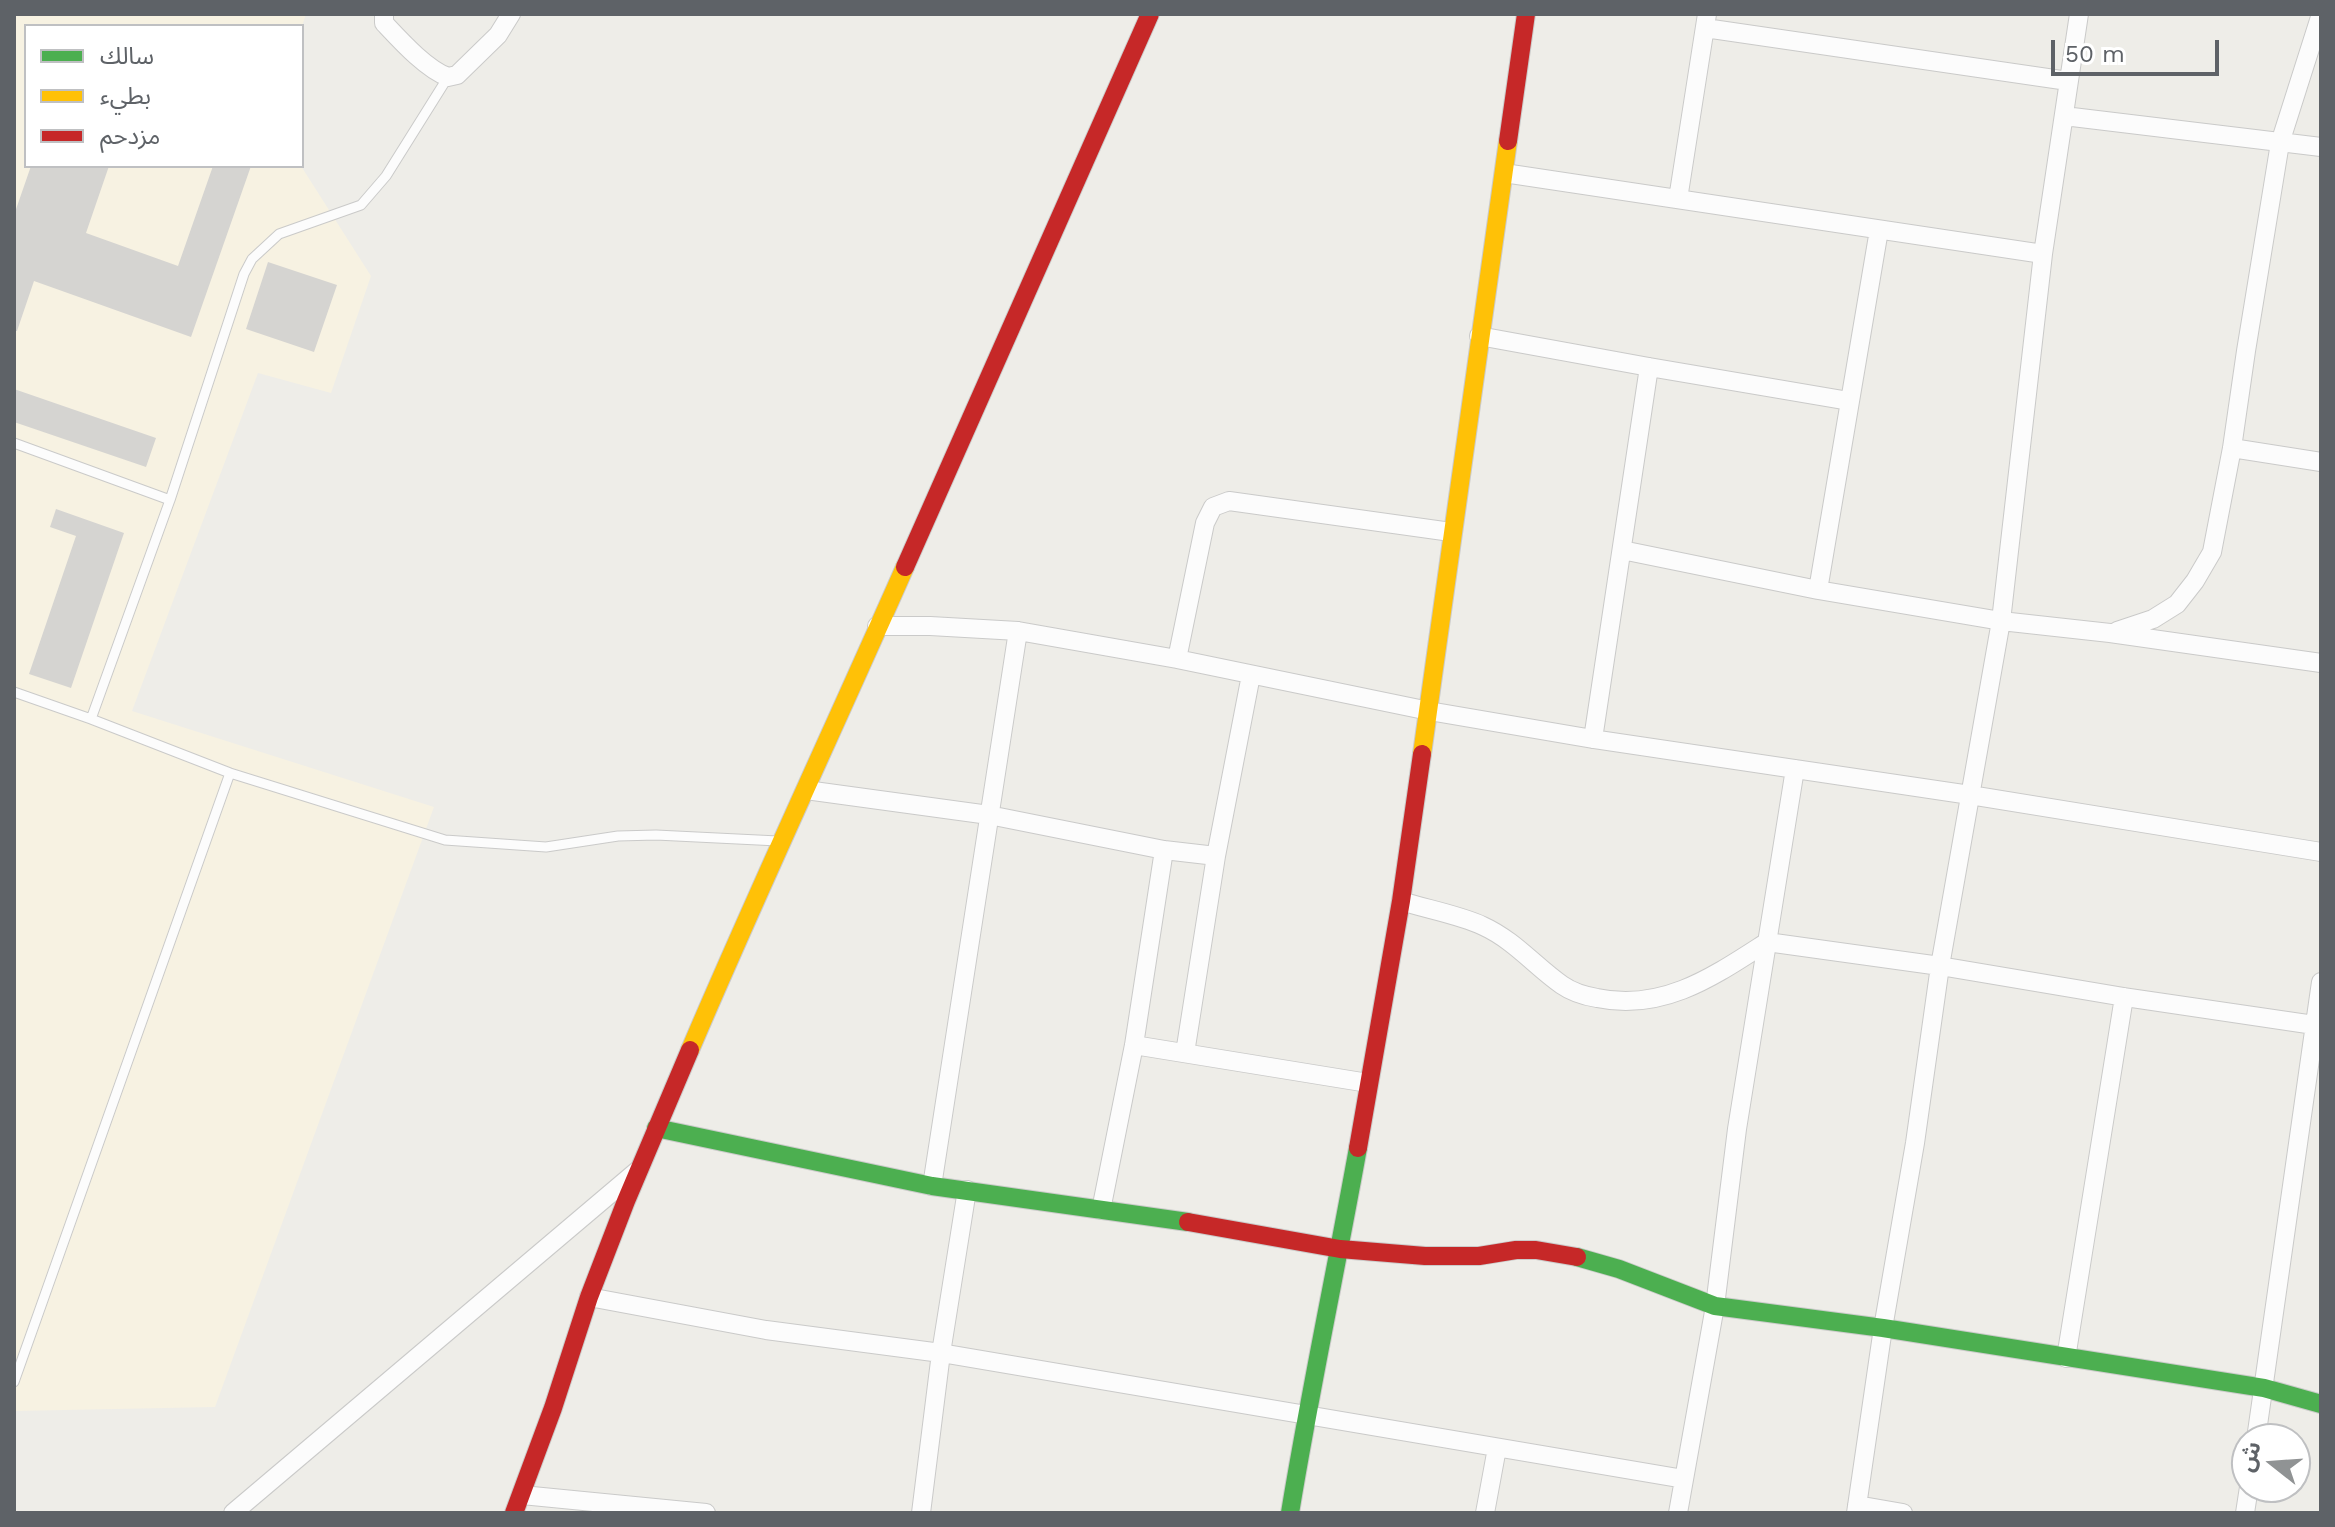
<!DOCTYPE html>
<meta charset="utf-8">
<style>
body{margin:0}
#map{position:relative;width:2335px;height:1527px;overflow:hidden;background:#eeede8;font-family:"Work Sans","Noto Sans Arabic",sans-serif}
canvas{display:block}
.frame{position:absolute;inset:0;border:16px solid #5e6267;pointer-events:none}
.legend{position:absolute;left:24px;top:24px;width:280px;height:144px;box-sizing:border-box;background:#fff;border:2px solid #bfc0c2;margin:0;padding:10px 14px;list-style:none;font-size:24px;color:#5e6267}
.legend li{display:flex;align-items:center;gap:16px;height:40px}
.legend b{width:40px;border:2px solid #bfc0c2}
.north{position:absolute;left:2231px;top:1423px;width:80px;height:80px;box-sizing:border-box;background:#fff;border:2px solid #bfc0c2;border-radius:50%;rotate:287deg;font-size:22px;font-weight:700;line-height:32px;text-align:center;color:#5e6267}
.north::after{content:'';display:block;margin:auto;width:28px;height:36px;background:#909394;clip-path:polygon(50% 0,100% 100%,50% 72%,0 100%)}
.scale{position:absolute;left:2051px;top:40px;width:168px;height:36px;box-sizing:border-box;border:4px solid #5e6267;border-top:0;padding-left:10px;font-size:24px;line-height:28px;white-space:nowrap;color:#5e6267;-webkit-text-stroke:6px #fff;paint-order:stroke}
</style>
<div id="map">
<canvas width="2335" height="1527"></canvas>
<div class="frame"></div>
<ul class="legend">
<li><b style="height:10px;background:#4caf50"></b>سالك</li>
<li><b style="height:10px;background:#ffc107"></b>بطيء</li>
<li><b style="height:10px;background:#c62828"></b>مزدحم</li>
</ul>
<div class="north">ش</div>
<div class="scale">50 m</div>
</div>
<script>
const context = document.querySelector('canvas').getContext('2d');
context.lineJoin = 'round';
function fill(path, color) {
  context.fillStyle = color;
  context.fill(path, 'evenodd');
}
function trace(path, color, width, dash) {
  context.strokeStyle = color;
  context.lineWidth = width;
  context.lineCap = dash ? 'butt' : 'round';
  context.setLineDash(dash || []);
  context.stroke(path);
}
fill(new Path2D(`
 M 14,14 L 306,14 L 302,26 L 26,26 L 26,166 L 301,166 L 371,276 L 331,393 L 258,373 L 132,711 L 434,807 L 215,1407 L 14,1411 Z`), '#f7f2e2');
fill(new Path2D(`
 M 31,166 L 109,166 L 86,233 L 178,266 L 213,166 L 251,166 L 191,337 L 34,281 L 17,331 L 14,331 L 14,215 Z
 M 268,262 L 337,285 L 314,352 L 246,329 Z
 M 14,389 L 156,438 L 146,467 L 14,422 Z
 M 56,509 L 124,533 L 71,688 L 29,674 L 76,536 L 50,527 Z`), '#d5d4d1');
const lane = new Path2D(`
 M 14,443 L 170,500
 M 14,692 L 91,719 L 230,773 L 445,840 L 546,847 L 618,836 L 656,835 L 778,841
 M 91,719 L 170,500 L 244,274 L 252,259 L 279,234 L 361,205 L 386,176 L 448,77
 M 14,1382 L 230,773`);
const street = new Path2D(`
 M 384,14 L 384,23 C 400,40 426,69 448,77 L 457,75 L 498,35 L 511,14
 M 1705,28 L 2068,81
 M 2064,116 L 2321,147
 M 1504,173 L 2043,254
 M 1678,199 L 1707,14
 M 1479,336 L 1649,367 L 1849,401
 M 2232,448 L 2321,462
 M 1622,550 L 1818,590 L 2001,621 L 2110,633 L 2321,663
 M 1818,590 L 1879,230
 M 877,626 L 930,626 L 1018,631 L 1177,659 L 1429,711 L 1593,739 L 1970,795 L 2321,852
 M 2117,631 L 2153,619 L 2177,604 L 2195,581 L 2212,552 L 2232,448 L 2246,351 L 2280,143 L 2321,14
 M 1177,659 L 1205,523 L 1213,507 L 1229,501 L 1451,532
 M 1593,739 L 1649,367
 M 806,790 L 989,815 L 1164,850 L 1216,856
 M 1401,901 C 1426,909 1460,915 1483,926 C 1514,940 1536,967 1562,985 C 1572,992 1585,996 1597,998 C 1663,1012 1714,976 1767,942 L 1940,966 L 2124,997 L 2321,1026
 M 1134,1045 L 1368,1083
 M 1185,1053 L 1216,856 L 1251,675
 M 932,1186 L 1018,631
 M 1101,1210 L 1134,1045 L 1164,850
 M 589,1297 L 766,1330 L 941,1353 L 1684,1479
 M 2066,1358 L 2124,997
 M 2256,1439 L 2321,982
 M 522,1495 L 706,1513
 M 1857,1505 L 1903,1513
 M 233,1513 L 637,1171
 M 921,1513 L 941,1353 L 967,1190
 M 1485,1513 L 1497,1448
 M 1678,1513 L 1715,1306 L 1737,1129 L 1795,769
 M 1856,1513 L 1883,1328 L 1915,1143 L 1940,966 L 2001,621 L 2043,254 L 2079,14
 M 2245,1513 L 2249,1487`);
const fast = new Path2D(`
 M 656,1128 L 932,1186 L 1188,1222
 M 1577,1257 L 1619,1269 L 1715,1306 L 1883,1328 L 2264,1388 L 2321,1404
 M 1290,1513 C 1310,1391 1336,1270 1358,1148`);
const slow = new Path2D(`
 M 1422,754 L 1508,141
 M 690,1050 C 759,888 834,728 905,567`);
const jam = new Path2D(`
 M 1508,141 L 1526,14
 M 905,567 L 1150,14
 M 1358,1148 L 1401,901 L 1422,754
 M 1188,1222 L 1340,1249 L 1425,1256 L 1479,1256 L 1516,1250 L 1536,1250 L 1577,1257
 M 514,1513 L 553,1408 L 589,1297 L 626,1201 L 690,1050`);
trace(lane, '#cacac9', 11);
trace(street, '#cacac9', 20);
trace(fast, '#cbcbca', 20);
trace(slow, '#cbcbca', 20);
trace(jam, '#cbcbca', 20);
trace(lane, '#fcfcfc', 9);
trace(street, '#fcfcfc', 18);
trace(fast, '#4caf50', 18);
trace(slow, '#ffc107', 18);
trace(jam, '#c62828', 18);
</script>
